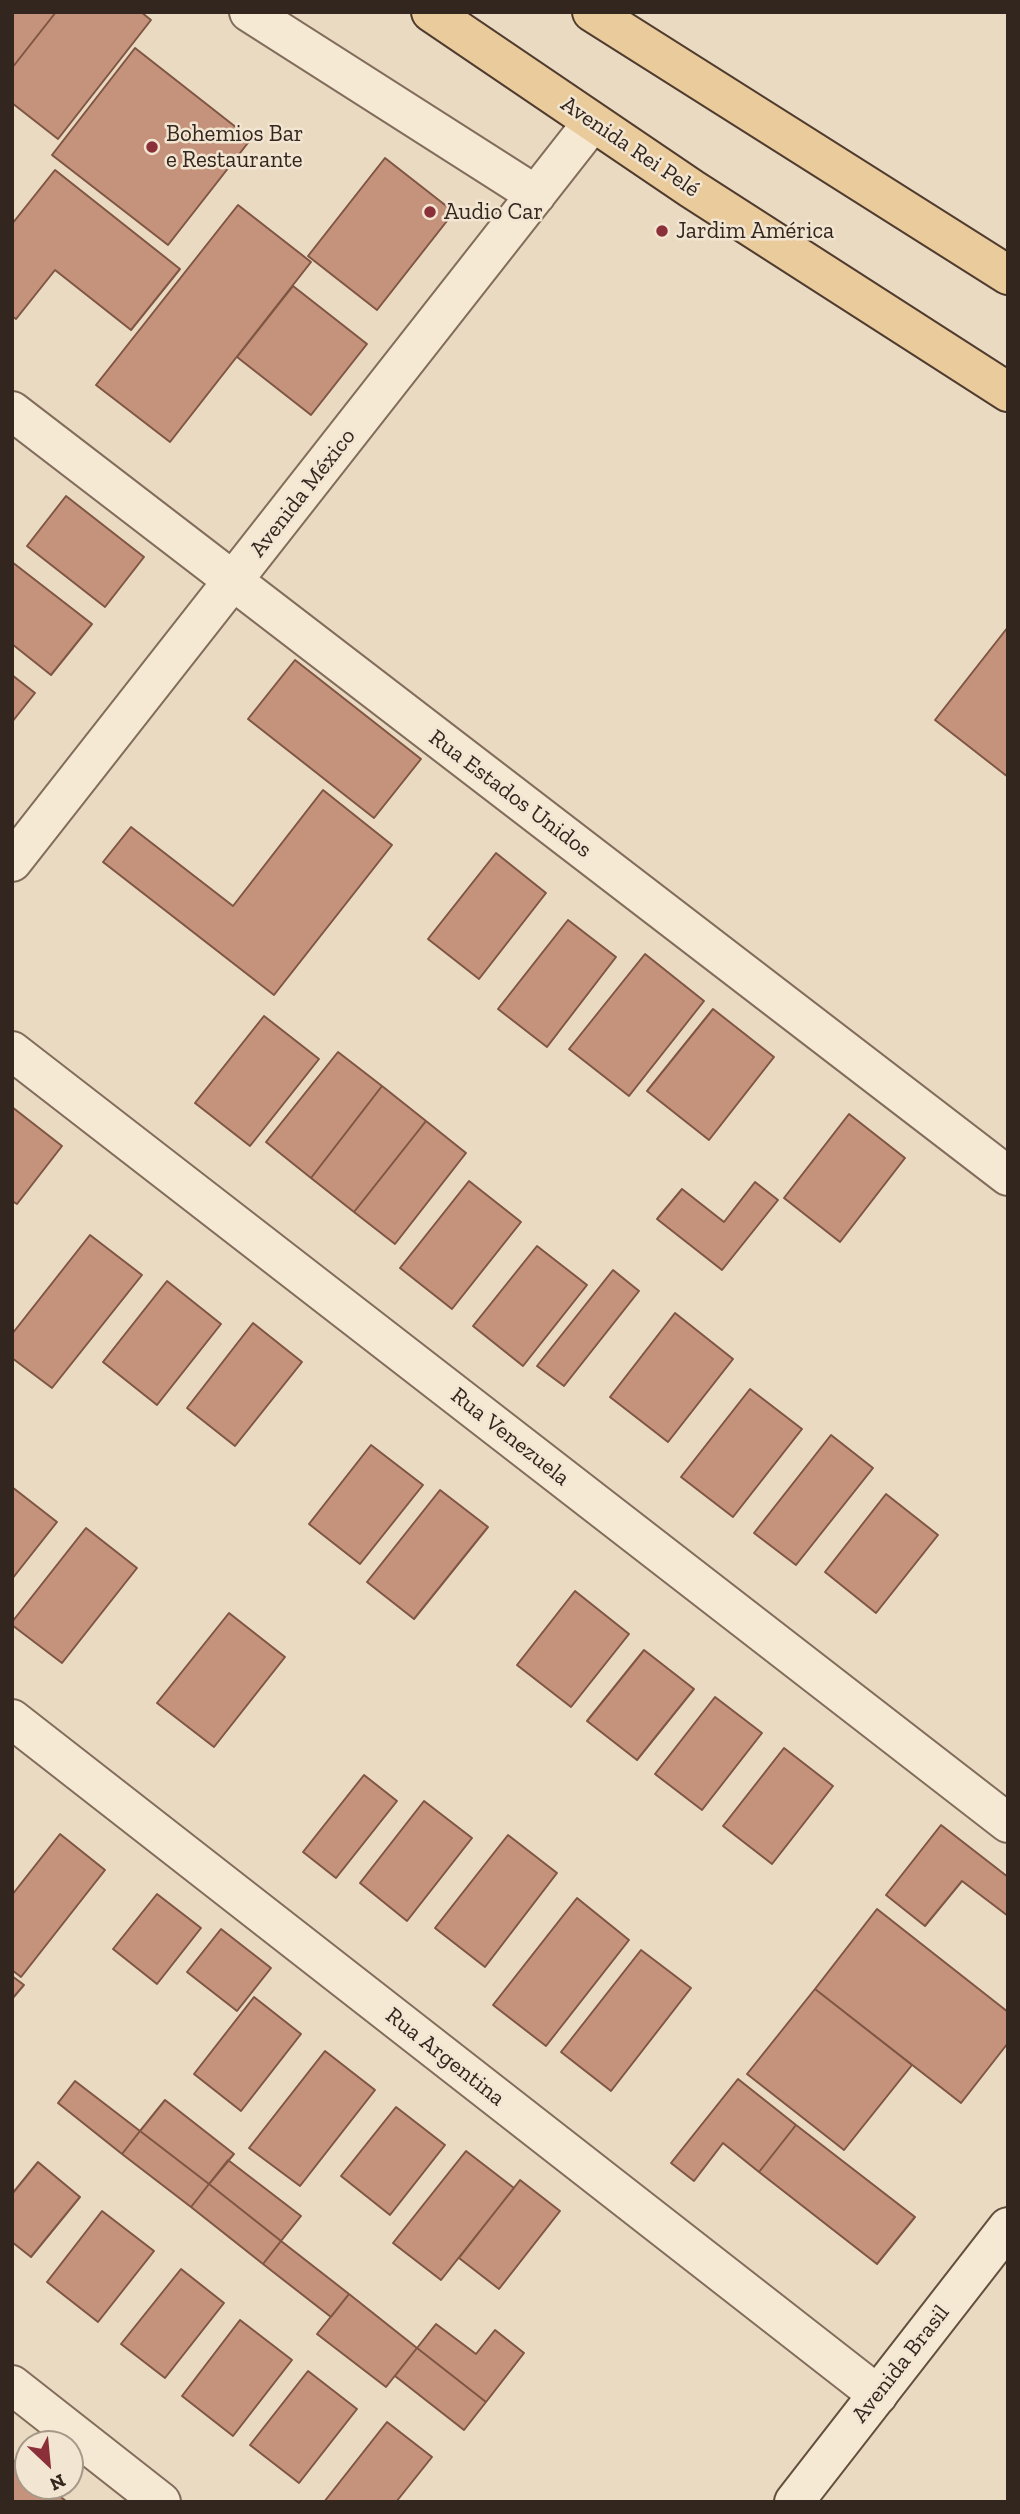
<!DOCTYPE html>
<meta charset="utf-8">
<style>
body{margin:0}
#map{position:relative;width:1020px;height:2514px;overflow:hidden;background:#eadac2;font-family:"Zilla Slab",serif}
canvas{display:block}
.frame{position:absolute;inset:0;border:14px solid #33261e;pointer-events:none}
.north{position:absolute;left:14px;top:2430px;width:70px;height:70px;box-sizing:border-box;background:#f2e5d1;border:2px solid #a69989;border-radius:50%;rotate:154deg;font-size:19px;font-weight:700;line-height:28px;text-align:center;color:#33261e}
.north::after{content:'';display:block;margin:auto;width:24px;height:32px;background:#8b3039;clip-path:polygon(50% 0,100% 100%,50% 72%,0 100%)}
</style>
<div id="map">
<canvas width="1020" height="2514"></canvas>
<div class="frame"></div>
<div class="north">N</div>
</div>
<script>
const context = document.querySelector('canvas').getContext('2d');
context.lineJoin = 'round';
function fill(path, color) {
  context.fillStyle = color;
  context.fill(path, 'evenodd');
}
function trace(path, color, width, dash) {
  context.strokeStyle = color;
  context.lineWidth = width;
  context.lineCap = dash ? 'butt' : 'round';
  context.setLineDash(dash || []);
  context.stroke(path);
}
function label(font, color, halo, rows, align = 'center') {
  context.font = font + ' "Zilla Slab",serif';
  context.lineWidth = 5;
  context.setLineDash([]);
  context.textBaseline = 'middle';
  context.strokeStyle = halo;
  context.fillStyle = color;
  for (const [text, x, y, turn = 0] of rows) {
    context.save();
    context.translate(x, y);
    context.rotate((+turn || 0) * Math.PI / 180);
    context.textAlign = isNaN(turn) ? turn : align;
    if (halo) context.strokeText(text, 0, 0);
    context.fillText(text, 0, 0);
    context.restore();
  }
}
const building = new Path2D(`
 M 12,12 L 56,12 L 12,68 Z
 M 56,12 L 141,12 L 151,20 L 58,139 L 12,103 L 12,68 Z
 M 135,48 L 251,139 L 168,245 L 52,155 Z
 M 385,158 L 454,212 L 377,310 L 308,256 Z
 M 55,170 L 180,269 L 131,330 L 55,270 L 16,319 L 12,316 L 12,224 Z
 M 238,205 L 311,262 L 170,442 L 96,385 Z
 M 293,286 L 367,344 L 311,415 L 237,357 Z
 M 66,496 L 144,557 L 105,607 L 27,546 Z
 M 12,562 L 92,624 L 51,675 L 12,644 Z
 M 1008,627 L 1008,777 L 935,720 Z
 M 295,660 L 421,759 L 374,818 L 248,719 Z
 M 12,675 L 35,693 L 12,722 Z
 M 323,790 L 392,845 L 274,995 L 103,862 L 131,827 L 233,906 Z
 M 496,853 L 546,893 L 479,979 L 428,939 Z
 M 568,920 L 616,957 L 547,1047 L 498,1009 Z
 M 645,954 L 704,1001 L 629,1096 L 569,1049 Z
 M 713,1009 L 774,1057 L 709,1140 L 647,1091 Z
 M 264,1016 L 319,1059 L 250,1146 L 195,1103 Z
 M 338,1052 L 382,1086 L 311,1178 L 266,1142 Z
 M 382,1086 L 426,1121 L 354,1212 L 311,1178 Z
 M 12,1107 L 62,1146 L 17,1204 L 12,1201 Z
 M 849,1114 L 905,1158 L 840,1242 L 784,1198 Z
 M 426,1121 L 466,1153 L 395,1244 L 354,1212 Z
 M 469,1181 L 521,1222 L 452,1309 L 400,1268 Z
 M 755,1182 L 778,1200 L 722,1270 L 657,1219 L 682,1189 L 724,1222 Z
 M 90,1235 L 142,1275 L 52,1388 L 12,1358 L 12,1334 Z
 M 537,1246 L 587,1285 L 523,1366 L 473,1326 Z
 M 613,1270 L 639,1291 L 564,1386 L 537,1366 Z
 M 167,1281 L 221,1324 L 157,1405 L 103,1362 Z
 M 675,1313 L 733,1359 L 668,1442 L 610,1397 Z
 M 253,1323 L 302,1362 L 235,1446 L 187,1408 Z
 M 750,1389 L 802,1429 L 733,1517 L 681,1477 Z
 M 831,1435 L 873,1468 L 796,1565 L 754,1533 Z
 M 371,1445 L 423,1485 L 360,1564 L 309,1524 Z
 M 12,1487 L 57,1522 L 12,1579 Z
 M 440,1490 L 488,1527 L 414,1619 L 367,1582 Z
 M 886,1494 L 938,1535 L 876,1613 L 825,1572 Z
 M 86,1528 L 137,1568 L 62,1663 L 12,1625 L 12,1622 Z
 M 575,1591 L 629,1634 L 571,1707 L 517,1665 Z
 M 229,1613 L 285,1657 L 214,1747 L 157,1703 Z
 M 644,1650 L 694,1689 L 637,1760 L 587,1721 Z
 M 715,1697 L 762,1733 L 702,1810 L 655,1774 Z
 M 784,1748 L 833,1786 L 772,1864 L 723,1826 Z
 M 364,1775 L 397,1801 L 336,1878 L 303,1852 Z
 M 424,1801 L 472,1838 L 407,1921 L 360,1883 Z
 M 941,1825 L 1008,1877 L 1008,1916 L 962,1881 L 925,1926 L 886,1895 Z
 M 60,1834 L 105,1870 L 21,1977 L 12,1970 L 12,1895 Z
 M 508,1835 L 557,1873 L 485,1967 L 435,1928 Z
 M 157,1894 L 201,1928 L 157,1984 L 113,1949 Z
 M 577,1898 L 629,1940 L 546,2046 L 493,2005 Z
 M 877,1909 L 1008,2012 L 1008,2043 L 961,2103 L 815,1989 Z
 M 221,1929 L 271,1968 L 237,2011 L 187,1972 Z
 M 641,1950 L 691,1988 L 611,2091 L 561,2052 Z
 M 12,1976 L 24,1985 L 12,1999 Z
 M 815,1989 L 912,2065 L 844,2150 L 747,2074 Z
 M 254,1997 L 301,2034 L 241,2111 L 194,2074 Z
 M 325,2051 L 375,2090 L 300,2186 L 249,2148 Z
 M 738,2079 L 796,2125 L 759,2172 L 723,2143 L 694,2181 L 671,2163 Z
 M 75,2081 L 140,2131 L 122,2154 L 58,2103 Z
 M 165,2100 L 234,2154 L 209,2184 L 140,2131 Z
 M 396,2107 L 445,2145 L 390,2215 L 341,2176 Z
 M 796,2125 L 915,2217 L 877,2264 L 759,2172 Z
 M 140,2131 L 209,2184 L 191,2207 L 122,2154 Z
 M 466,2151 L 514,2188 L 441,2280 L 393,2243 Z
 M 228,2160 L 301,2216 L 281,2241 L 209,2184 Z
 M 38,2162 L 80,2197 L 31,2257 L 12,2242 L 12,2194 Z
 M 520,2180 L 560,2211 L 499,2289 L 459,2258 Z
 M 209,2184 L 281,2241 L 263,2264 L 191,2207 Z
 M 102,2211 L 154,2251 L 98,2322 L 47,2282 Z
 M 281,2241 L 349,2294 L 331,2317 L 263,2264 Z
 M 181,2269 L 224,2303 L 165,2378 L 121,2344 Z
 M 349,2294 L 417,2348 L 386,2387 L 317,2334 Z
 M 240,2320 L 292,2360 L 233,2436 L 182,2396 Z
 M 436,2324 L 476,2354 L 495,2330 L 524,2353 L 486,2402 L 417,2348 Z
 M 417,2348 L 486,2402 L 464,2430 L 395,2376 Z
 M 308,2371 L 357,2409 L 299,2483 L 250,2445 Z
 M 387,2422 L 432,2457 L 396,2502 L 324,2502 Z
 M 13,2460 L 28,2472 L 28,2486 L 46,2486 L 66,2501 L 12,2502 Z`);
fill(building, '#c5937b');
trace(building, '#7f5543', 2);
const street = new Path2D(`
 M 249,12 L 536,195
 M 12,411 L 1008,1176
 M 12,862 L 592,123
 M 12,1051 L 1008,1823
 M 12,1719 L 878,2395
 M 12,2385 L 161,2502`);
const secondary = new Path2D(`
 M 794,2502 L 1008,2227`);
const primary = new Path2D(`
 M 431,12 L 692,189 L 1008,392
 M 592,12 L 1008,275`);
trace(street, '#826c5b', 42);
trace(secondary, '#634e3e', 42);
trace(primary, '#503b2f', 42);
trace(street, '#f5e9d4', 38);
trace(secondary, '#f5e9d4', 38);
trace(primary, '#eacb9c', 38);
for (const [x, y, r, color] of [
 [152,147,7,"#8b3039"],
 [430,212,7,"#8b3039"],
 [662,231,7,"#8b3039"]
]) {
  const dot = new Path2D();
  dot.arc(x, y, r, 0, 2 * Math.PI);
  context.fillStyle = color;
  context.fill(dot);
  trace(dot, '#f2e5d1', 2.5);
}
label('23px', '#33261e', '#f2e5d1', [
 ["Bohemios Bar",166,134],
 ["e Restaurante",166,160],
 ["Audio Car",444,212],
 ["Jardim América",676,231]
], 'left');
label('23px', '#33261e', '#f2e5d1', [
 ["Avenida Rei Pelé",630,147,34],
 ["Avenida México",303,493,-52],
 ["Rua Estados Unidos",510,794,37],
 ["Rua Venezuela",510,1437,38],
 ["Rua Argentina",445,2057,38],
 ["Avenida Brasil",901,2364,-52]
]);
</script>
